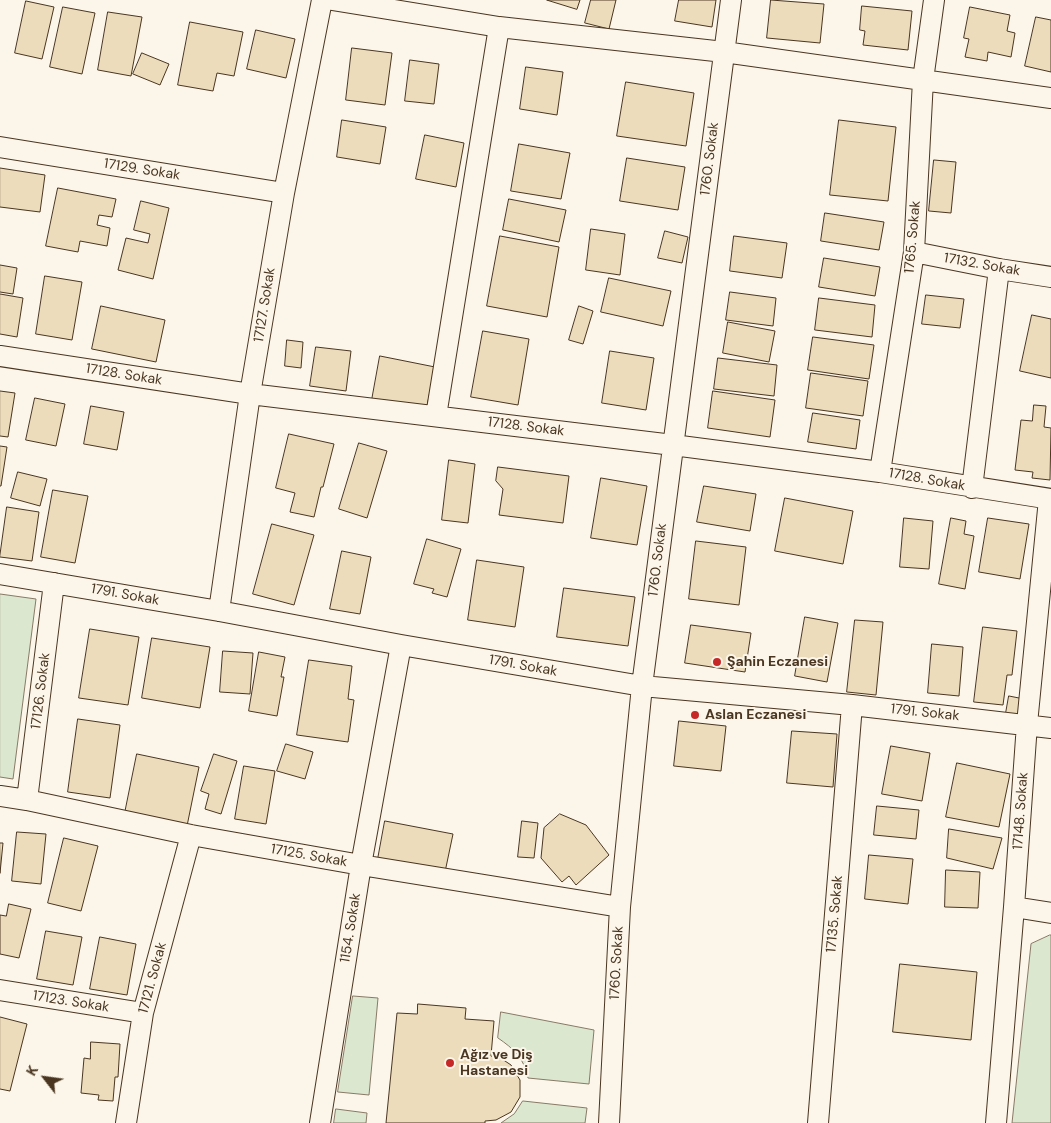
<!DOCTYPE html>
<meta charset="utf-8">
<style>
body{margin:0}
#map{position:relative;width:1051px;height:1123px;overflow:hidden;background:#fbf6e9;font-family:"DM Sans",sans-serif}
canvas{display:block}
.north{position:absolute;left:20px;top:1053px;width:50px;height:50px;-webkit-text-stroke:4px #fbf6e9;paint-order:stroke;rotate:300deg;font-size:14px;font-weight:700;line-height:20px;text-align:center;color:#4a3520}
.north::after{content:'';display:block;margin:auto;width:18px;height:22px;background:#4a3520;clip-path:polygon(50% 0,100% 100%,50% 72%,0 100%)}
</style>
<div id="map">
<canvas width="1051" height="1123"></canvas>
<div class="north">K</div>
</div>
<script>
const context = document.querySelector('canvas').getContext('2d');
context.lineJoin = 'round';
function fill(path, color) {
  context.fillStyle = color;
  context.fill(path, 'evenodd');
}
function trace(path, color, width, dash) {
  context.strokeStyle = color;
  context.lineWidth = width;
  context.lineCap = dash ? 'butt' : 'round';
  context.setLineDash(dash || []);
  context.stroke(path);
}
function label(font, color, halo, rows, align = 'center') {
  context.font = font + ' "DM Sans",sans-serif';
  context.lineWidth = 4;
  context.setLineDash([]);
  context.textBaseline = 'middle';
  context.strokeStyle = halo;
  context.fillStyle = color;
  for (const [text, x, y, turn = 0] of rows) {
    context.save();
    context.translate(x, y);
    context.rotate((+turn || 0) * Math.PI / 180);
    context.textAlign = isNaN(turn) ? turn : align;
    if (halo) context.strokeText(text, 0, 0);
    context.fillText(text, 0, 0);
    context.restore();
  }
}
const green = new Path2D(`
 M 0,594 L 36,599 L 13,779 L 0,777 Z
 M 1050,935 L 1051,935 L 1051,1123 L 1012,1123 L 1031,944 Z
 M 353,996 L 378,998 L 369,1095 L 338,1092 Z
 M 501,1012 L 594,1030 L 589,1084 L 528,1078 C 524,1058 514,1049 498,1038 Z
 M 523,1101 L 587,1108 L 585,1123 L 501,1123 L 514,1114 Z
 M 336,1109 L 367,1113 L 366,1123 L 334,1123 Z`);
fill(green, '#dce7d0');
trace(green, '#887966', 1);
const building = new Path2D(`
 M 547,0 L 580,0 L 577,9 Z
 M 591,0 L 616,0 L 609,29 L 585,23 Z
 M 679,0 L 716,0 L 712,27 L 675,21 Z
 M 771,0 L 824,4 L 820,43 L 767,38 Z
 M 26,1 L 54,7 L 42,59 L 15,53 Z
 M 862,6 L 912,11 L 908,50 L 863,45 L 865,31 L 860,30 Z
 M 63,7 L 95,13 L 82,74 L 50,67 Z
 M 970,7 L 1010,15 L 1007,31 L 1015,33 L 1011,57 L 988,52 L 987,61 L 965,57 L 969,39 L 964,38 Z
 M 108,12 L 142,17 L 131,76 L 98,70 Z
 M 1036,17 L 1051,20 L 1051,72 L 1025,66 Z
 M 190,22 L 243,32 L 234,76 L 217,73 L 213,91 L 178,85 Z
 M 256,30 L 295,39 L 286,78 L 247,69 Z
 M 352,48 L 392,53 L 385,105 L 346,100 Z
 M 142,53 L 169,64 L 160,85 L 133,74 Z
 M 410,60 L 439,64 L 434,104 L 405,101 Z
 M 526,67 L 563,72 L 557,115 L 520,109 Z
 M 626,82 L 694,93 L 686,146 L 617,136 Z
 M 342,120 L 386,127 L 380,164 L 337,157 Z
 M 839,120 L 896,127 L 888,201 L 830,195 Z
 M 425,135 L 464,143 L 456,187 L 416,179 Z
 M 519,144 L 570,153 L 561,199 L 511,191 Z
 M 627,158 L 685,167 L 678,210 L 620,201 Z
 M 934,160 L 956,162 L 951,213 L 929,211 Z
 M 0,168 L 45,175 L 40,212 L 0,207 Z
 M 58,188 L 116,199 L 112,217 L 99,215 L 97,225 L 110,228 L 107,246 L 80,241 L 78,252 L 46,246 Z
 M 509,199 L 566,210 L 559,242 L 503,230 Z
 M 141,201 L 169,208 L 153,279 L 118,270 L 126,238 L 148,243 L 150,234 L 134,230 Z
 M 825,213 L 884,222 L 879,250 L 821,241 Z
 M 591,229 L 625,234 L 620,275 L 586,270 Z
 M 665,231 L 688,237 L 682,263 L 658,258 Z
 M 500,236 L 559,247 L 547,317 L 487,306 Z
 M 734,236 L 787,243 L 782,278 L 730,271 Z
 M 824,258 L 880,267 L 875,296 L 819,287 Z
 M 0,265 L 17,268 L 13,294 L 0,292 Z
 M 45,276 L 82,282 L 72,340 L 36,334 Z
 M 609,278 L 671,291 L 663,326 L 601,312 Z
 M 730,292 L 776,298 L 773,326 L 726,320 Z
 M 0,294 L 23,298 L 17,337 L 0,334 Z
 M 926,295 L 964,299 L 960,328 L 922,324 Z
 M 819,298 L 875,305 L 872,337 L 815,330 Z
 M 101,306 L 165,320 L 156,362 L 92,349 Z
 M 579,306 L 593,311 L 583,344 L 569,340 Z
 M 1032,315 L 1051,319 L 1051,378 L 1020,371 Z
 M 728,322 L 775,331 L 769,362 L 723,353 Z
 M 483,331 L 529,339 L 518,405 L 471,397 Z
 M 813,337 L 874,345 L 869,379 L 808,370 Z
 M 287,340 L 303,342 L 301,368 L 285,366 Z
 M 316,347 L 351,351 L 346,391 L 310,386 Z
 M 610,351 L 654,358 L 646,410 L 602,403 Z
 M 380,356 L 435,367 L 426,411 L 372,400 Z
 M 718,358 L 777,365 L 774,396 L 714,389 Z
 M 811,373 L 868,381 L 863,416 L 806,408 Z
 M 0,391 L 15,393 L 8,437 L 0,436 Z
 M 713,391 L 775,400 L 770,437 L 708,428 Z
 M 35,398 L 65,404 L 56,446 L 26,440 Z
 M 1034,405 L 1046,406 L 1044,427 L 1051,428 L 1050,480 L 1032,478 L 1033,472 L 1015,470 L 1021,420 L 1032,421 Z
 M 91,406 L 124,412 L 117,450 L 84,444 Z
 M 813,413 L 860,420 L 856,449 L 808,442 Z
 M 289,434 L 334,444 L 323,487 L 321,487 L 314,517 L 290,512 L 295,493 L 276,488 Z
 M 359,443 L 387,451 L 367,518 L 339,509 Z
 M 0,446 L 7,447 L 1,486 L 0,486 Z
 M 449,460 L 475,464 L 468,523 L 442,520 Z
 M 498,467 L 569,476 L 563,523 L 499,515 L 503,489 L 496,481 Z
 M 18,472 L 47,479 L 40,506 L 11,498 Z
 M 601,478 L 647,486 L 637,545 L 591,538 Z
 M 704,486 L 756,494 L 750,531 L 697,522 Z
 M 53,490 L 88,496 L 75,563 L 41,557 Z
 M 785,498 L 853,511 L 843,564 L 775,551 Z
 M 7,507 L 39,512 L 32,561 L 0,557 Z
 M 904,518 L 933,521 L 929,569 L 900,567 Z
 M 951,518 L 966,521 L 964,534 L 974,536 L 965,589 L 939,584 Z
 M 988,518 L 1029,524 L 1020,579 L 979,572 Z
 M 272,524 L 314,535 L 294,605 L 253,594 Z
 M 427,539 L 461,549 L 447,597 L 432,593 L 434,589 L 414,584 Z
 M 696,541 L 746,547 L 739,605 L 689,599 Z
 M 342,551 L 371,557 L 360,614 L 330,609 Z
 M 477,560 L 524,567 L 515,627 L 468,620 Z
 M 564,588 L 635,597 L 628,646 L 557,637 Z
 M 805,617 L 838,623 L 827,682 L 795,676 Z
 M 855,620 L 883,622 L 876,695 L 847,692 Z
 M 691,625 L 751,633 L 745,672 L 685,663 Z
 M 983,627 L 1017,631 L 1012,675 L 1007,675 L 1003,705 L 974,702 Z
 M 90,629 L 139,637 L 128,705 L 79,698 Z
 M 152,638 L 210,647 L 200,708 L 142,698 Z
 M 932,644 L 963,647 L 959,696 L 928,693 Z
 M 223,651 L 253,653 L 250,694 L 220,692 Z
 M 259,652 L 285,657 L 281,677 L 284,677 L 277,716 L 249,711 Z
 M 309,660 L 352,666 L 348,699 L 354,700 L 348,742 L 297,735 Z
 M 1009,696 L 1024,699 L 1020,716 L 1006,713 Z
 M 78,719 L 120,725 L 110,798 L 68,792 Z
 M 679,721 L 726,726 L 721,771 L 674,766 Z
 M 792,731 L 837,734 L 833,787 L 787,783 Z
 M 286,744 L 313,752 L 305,779 L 277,771 Z
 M 891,746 L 930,753 L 922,801 L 882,794 Z
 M 137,754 L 199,767 L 187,826 L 125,813 Z
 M 214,754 L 237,761 L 221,814 L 205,809 L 209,794 L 201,791 Z
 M 957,763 L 1010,774 L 999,827 L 946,817 Z
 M 244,766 L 275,771 L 266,824 L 235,819 Z
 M 877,806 L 919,810 L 916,839 L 874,835 Z
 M 560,814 L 586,825 L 609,855 L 576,885 L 569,876 L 562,882 L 541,858 L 544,828 Z
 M 385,821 L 453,834 L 445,872 L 378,859 Z
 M 522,821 L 538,823 L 534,858 L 518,857 Z
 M 949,829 L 1002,838 L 993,869 L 947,858 Z
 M 17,832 L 46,834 L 41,884 L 12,881 Z
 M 64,838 L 98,846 L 81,911 L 48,903 Z
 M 0,843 L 3,843 L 0,873 Z
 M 869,855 L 913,859 L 908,904 L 865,899 Z
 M 946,870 L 980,872 L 978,908 L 945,907 Z
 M 9,904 L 31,909 L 19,958 L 0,954 L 0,915 L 6,916 Z
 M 46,931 L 82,937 L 73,985 L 37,979 Z
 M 100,937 L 136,944 L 127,995 L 90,989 Z
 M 900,964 L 977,972 L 971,1040 L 893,1032 Z
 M 418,1004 L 466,1008 L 465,1019 L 494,1021 L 491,1056 L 502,1059 L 511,1065 L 520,1080 L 520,1097 L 511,1112 L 496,1120 L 485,1121 L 485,1123 L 386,1123 L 397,1013 L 417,1014 Z
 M 0,1017 L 27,1024 L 10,1091 L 0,1089 Z
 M 91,1042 L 120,1044 L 118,1077 L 115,1077 L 113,1101 L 98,1100 L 99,1095 L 81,1093 L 84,1058 L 90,1059 Z`);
fill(building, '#ecdcbc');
trace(building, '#4a3520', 1);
const minor = new Path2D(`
 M 332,0 L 499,27 L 724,52 L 1051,98
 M 0,147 L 284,193
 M 914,252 L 999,269 L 1051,277
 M 0,356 L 250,394 L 673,445 L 880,472 L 1051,499
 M 436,416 L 499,27
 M 880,472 L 914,252 L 923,80 L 934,0
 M 972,488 L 999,269
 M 0,574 L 219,611 L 401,645 L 642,686 L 852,705 L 1051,728
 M 219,611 L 250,394 L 284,193 L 322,0
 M 0,796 L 27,800 L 191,835 L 361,865 L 620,907
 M 27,800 L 54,583
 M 1014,907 L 1051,913
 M 0,990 L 143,1013
 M 126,1123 L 143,1013 L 191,835
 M 320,1123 L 361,865 L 401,645
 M 609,1123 L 620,907 L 642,686 L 731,0
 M 818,1123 L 852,705
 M 996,1123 L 1014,907 L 1027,724 L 1049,499`);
trace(minor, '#4a3520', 22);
trace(minor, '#fbf6e9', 20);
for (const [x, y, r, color] of [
 [717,662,5,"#c62828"],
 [695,715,5,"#c62828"],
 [450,1063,5,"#c62828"]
]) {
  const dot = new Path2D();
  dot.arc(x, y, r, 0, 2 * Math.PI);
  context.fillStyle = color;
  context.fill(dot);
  trace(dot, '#fbf6e9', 2);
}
label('14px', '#4a3520', '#fbf6e9', [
 ["1760. Sokak",710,159,-83],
 ["17129. Sokak",142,170,9],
 ["1765. Sokak",913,237,-85],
 ["17132. Sokak",982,265,10],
 ["17127. Sokak",265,305,-81],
 ["17128. Sokak",124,375,9],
 ["17128. Sokak",526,427,7],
 ["17128. Sokak",927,480,10],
 ["1760. Sokak",658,560,-83],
 ["1791. Sokak",125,595,10],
 ["1791. Sokak",523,666,10],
 ["17126. Sokak",41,691,-83],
 ["1791. Sokak",925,713,6],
 ["17148. Sokak",1021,811,-86],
 ["17125. Sokak",309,856,10],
 ["17135. Sokak",835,914,-85],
 ["1154. Sokak",351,928,-81],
 ["1760. Sokak",617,963,-87],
 ["17121. Sokak",153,978,-75],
 ["17123. Sokak",71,1002,9]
]);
label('bold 14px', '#4a3520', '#fbf6e9', [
 ["Şahin Eczanesi",727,662],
 ["Aslan Eczanesi",705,715],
 ["Ağız ve Diş",460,1055],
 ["Hastanesi",460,1071]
], 'left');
</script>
